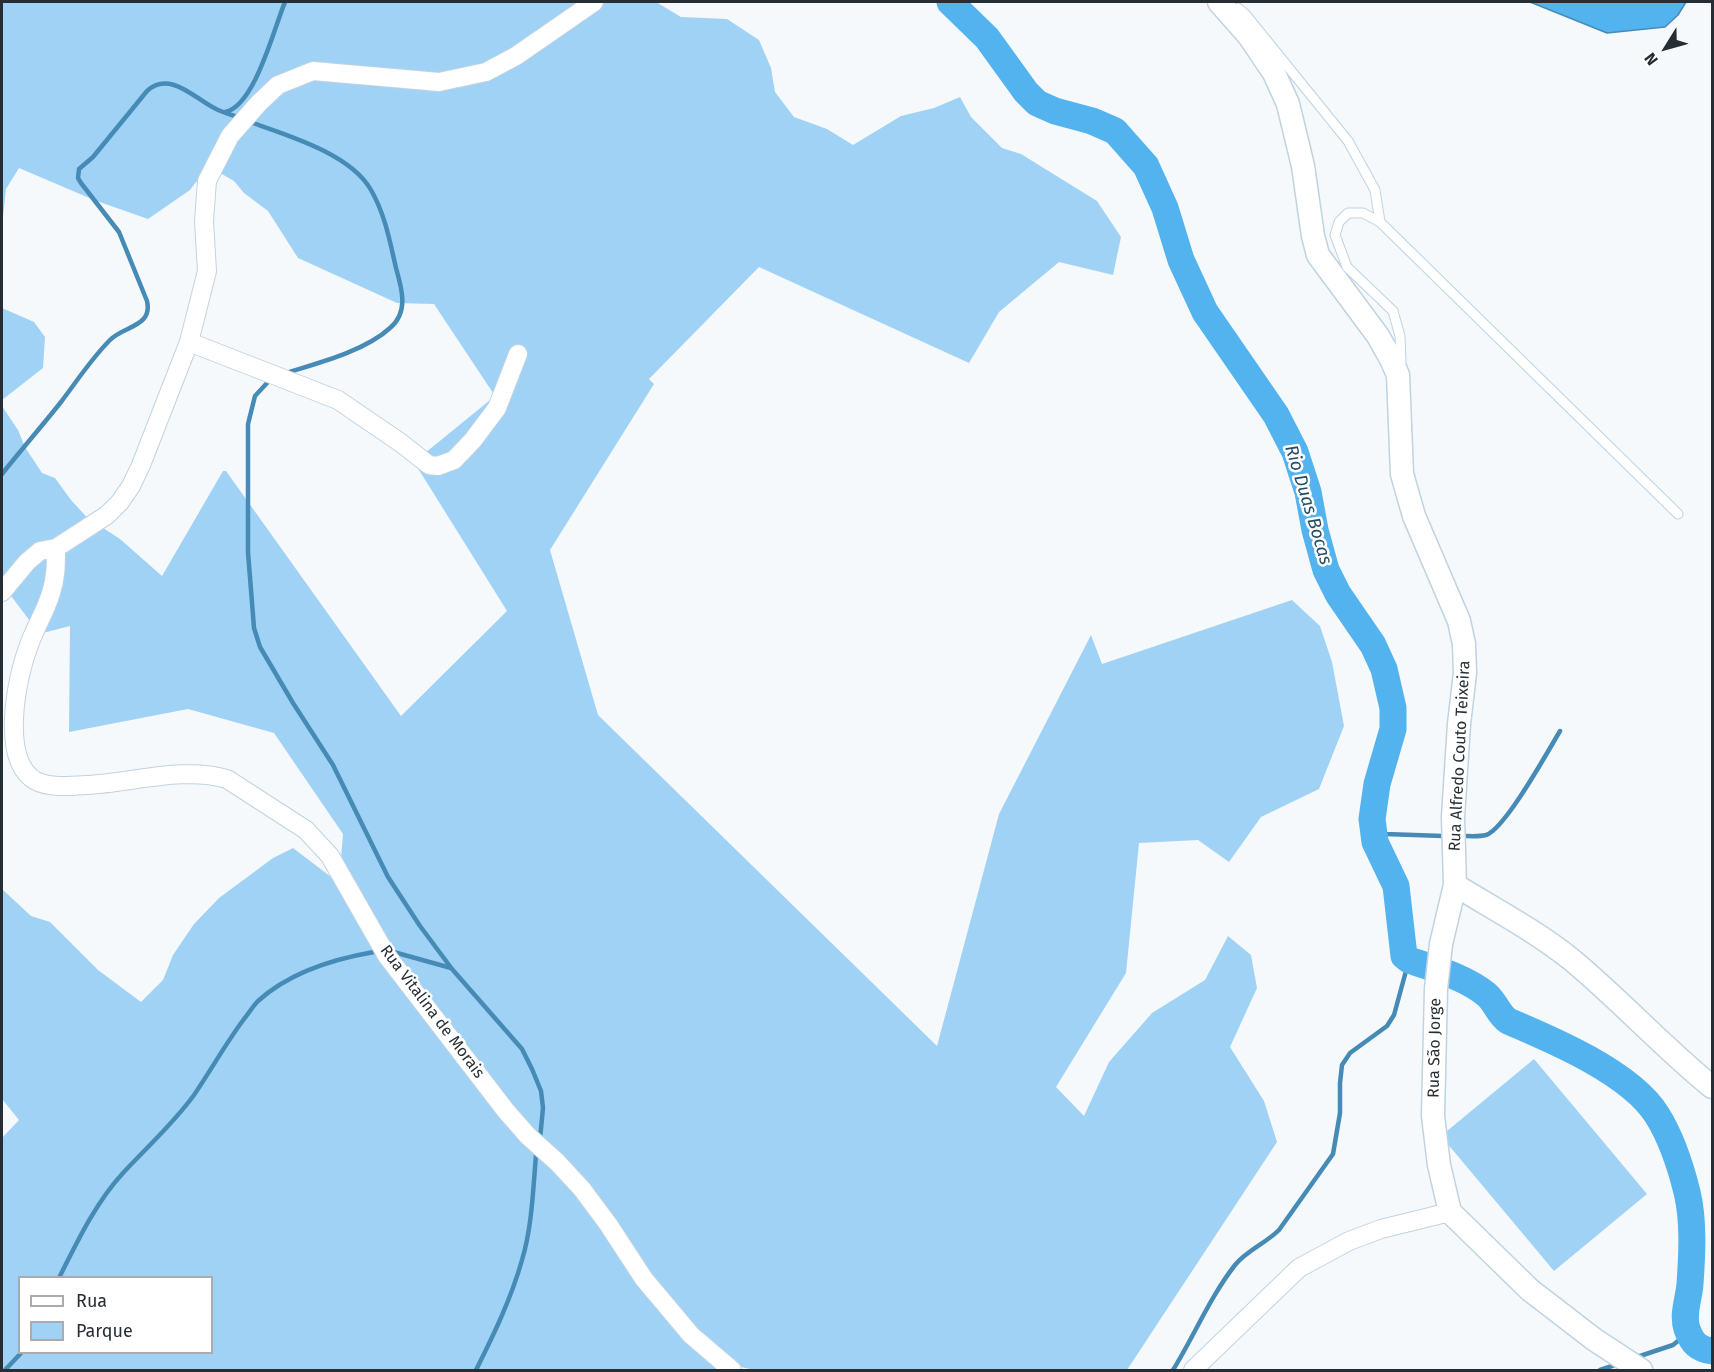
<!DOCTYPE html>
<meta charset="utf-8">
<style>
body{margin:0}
#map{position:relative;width:1714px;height:1372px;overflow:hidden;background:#f5f9fc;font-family:"Fira Sans",sans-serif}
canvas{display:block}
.frame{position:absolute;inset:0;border:3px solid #272e33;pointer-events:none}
.legend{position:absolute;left:18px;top:1276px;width:195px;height:78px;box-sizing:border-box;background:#fff;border:2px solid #a9abad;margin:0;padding:8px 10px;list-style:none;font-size:18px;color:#272e33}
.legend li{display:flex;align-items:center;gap:12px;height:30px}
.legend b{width:30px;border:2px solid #a9abad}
.north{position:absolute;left:1636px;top:18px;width:60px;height:60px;-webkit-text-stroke:4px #fff;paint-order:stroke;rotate:233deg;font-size:16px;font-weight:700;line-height:24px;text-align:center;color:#272e33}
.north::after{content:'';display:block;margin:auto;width:21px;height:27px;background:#272e33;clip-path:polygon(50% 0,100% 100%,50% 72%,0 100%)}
</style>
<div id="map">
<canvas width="1714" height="1372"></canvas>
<div class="frame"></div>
<ul class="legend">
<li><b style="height:8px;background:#fff"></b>Rua</li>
<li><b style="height:16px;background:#a0d2f5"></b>Parque</li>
</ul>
<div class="north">N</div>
</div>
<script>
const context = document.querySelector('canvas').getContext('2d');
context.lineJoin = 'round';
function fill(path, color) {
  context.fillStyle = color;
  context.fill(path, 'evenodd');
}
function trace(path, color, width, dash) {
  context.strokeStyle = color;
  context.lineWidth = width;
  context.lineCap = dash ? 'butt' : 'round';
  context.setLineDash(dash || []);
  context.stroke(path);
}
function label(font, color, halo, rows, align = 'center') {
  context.font = font + ' "Fira Sans",sans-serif';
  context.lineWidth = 5;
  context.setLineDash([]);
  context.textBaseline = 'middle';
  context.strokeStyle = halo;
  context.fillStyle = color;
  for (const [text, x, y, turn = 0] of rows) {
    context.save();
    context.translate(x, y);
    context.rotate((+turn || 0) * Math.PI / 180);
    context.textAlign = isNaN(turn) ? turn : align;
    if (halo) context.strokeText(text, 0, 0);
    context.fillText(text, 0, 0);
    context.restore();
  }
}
fill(new Path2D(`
 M 2,2 L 656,2 L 681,17 L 727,19 L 759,40 L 771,68 L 775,92 L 794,117 L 827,129 L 853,145 L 901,116 L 934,108 L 960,97 L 971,117 L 1002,148 L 1021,154 L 1097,201 L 1121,237 L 1113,275 L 1059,262 L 999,312 L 969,363 L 759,267 L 649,379 L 654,384 L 550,550 L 598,715 L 937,1046 L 999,814 L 1091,635 L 1102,664 L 1292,600 L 1320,626 L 1332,662 L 1344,726 L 1319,789 L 1261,817 L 1229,862 L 1198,840 L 1139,843 L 1126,973 L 1056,1087 L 1084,1116 L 1109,1062 L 1152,1013 L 1205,980 L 1228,936 L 1251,955 L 1257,988 L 1230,1047 L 1264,1101 L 1277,1142 L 1127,1370 L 754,1370 L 732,1365 L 731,1370 L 2,1370 L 2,1138 L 19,1120 L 2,1099 L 2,889 L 31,916 L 50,922 L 98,970 L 141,1002 L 163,980 L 173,955 L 194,924 L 219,898 L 273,858 L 293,848 L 339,883 L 343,834 L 274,733 L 188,709 L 69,732 L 70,626 L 35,635 L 33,625 L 8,592 L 2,599 L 2,406 L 18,430 L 25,447 L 42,473 L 55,478 L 71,500 L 95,526 L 97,524 L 120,539 L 162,576 L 223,471 L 226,471 L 401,716 L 507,611 L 414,462 L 495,396 L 434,304 L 397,303 L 298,258 L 268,211 L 244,193 L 234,181 L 208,166 L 190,190 L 148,219 L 94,200 L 19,168 L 6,189 L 2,226 ZM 20,1278 L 212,1278 L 212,1352 L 20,1352 Z
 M 2,308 L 34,322 L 45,337 L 43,368 L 2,400 Z
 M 1534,1059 L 1647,1194 L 1554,1271 L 1441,1136 Z`), '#a0d2f5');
const water = new Path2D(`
 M 1530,2 L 1686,2 L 1678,15 L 1665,27 L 1607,33 Z`);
fill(water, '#53b3ee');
trace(water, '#468bb6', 1.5);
trace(new Path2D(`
 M 225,112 C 255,106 274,28 285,2
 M 250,122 C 287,135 351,154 371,190 C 385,214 390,242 396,268 C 402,289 409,312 390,328 C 365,351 318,363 286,373
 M 267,383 L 255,396 L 248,424 L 248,552 L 254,628 L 260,647 L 293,703 L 333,765 L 388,877 L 420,926 L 452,969 L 522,1049 L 532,1069 L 541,1091 L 543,1108 L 540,1139
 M 2,474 C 21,450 42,426 61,402 C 77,381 91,359 110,340 C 123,326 153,327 147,301 L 119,232 L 81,183 L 78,178 L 79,169 L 93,157 L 147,91 C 170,69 197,101 218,110 C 225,113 234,116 241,118
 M 1373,832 L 1385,834 L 1443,836
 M 1462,836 C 1469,836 1479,837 1486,835 C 1505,829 1548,751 1560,731
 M 390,951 L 451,968
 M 59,1278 C 77,1242 96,1202 123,1173 C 147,1147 173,1124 194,1095 C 211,1070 226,1043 244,1019 C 249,1013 253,1006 258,1001 C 290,972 333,959 374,952
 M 1637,1357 L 1673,1345 L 1689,1332
 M 5,1370 L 22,1352
 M 476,1370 C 494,1334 511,1299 522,1260 C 532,1227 533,1190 536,1155
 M 1173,1370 C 1194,1336 1210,1297 1235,1265 C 1246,1251 1266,1243 1279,1230 L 1333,1154 L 1340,1113 L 1340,1083 L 1342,1065 L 1350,1053 L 1387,1026 L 1394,1015 L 1409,960
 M 1600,1370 L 1618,1364`), '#468bb6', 4.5);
trace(new Path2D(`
 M 950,2 L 987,38 L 1026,92 L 1037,103 L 1055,111 L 1092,121 L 1115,131 L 1146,166 L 1165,208 L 1181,260 L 1205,312 L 1276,415 L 1295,452 L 1308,492 L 1315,530 L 1326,570 L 1338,594 L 1373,645 L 1384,669 L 1393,708 L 1393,729 L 1377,784 L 1372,819 L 1375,842 L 1396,886 L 1404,956 L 1409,960 C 1435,969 1465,977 1487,995 C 1496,1003 1498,1014 1508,1021 C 1553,1040 1631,1073 1657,1115 C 1671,1137 1681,1168 1687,1192 C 1694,1221 1692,1255 1690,1284 C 1689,1298 1682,1315 1687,1329 C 1692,1343 1698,1349 1712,1351`), '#53b3ee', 27);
const service = new Path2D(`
 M 1238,8 L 1246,15 L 1348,141 L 1375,190 L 1380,222
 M 1401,363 L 1400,336 L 1393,311 L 1347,267 L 1335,235 L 1339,222 L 1348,213 L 1363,213 L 1380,222 L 1678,514`);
const minor = new Path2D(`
 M 189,342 L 338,400 L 401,443 L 429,465 L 438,466 L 454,460 L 473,440 L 497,408 L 518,354
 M 56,548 C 56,564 56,578 51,593 C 45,613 34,629 28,648 C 16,680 0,761 36,781 C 50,788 71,786 86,785 C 131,783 184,766 227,779 L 306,830 L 330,856 L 387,956 L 506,1111 L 528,1136 L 557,1162 L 582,1189 L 608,1224 L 644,1279 L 691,1335 L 732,1370
 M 2,592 L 27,562 L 40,551 L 56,548 L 107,515 L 120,502 L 131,486 L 141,465 L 189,342 L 207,271 L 204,221 L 207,181 L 230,136 L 258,104 L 278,85 L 313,71 L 439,82 L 486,72 L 516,56 L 594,2
 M 1193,1370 L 1299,1268 L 1349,1241 L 1381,1229 L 1450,1212`);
const tertiary = new Path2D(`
 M 1219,2 L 1249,36 L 1274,73 L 1288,104 L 1303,166 L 1313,236 L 1318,255 L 1378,336 L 1391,359 L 1398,375 L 1402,474 L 1414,516 L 1459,621 L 1464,644 L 1465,673 L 1459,724 L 1453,817 L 1455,885 L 1441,944 L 1436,989 L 1433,1116 L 1439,1165 L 1450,1212 L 1530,1290 L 1595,1340 L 1641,1370
 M 1455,885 C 1494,909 1536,931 1572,960 C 1620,1000 1663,1047 1712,1087`);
trace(service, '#c0d3e1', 11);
trace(minor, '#c0d3e1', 20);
trace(tertiary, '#c0d3e1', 25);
trace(service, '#fff', 9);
trace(minor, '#fff', 18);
trace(tertiary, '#fff', 22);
label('16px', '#272e33', '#fff', [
 ["Rua Alfredo Couto Teixeira",1460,756,-87],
 ["Rua Vitalina de Morais",432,1012,53],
 ["Rua São Jorge",1435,1048,-89]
]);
label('italic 18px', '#254d66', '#fff', [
 ["Rio Duas Bocas",1308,505,73]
]);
</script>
